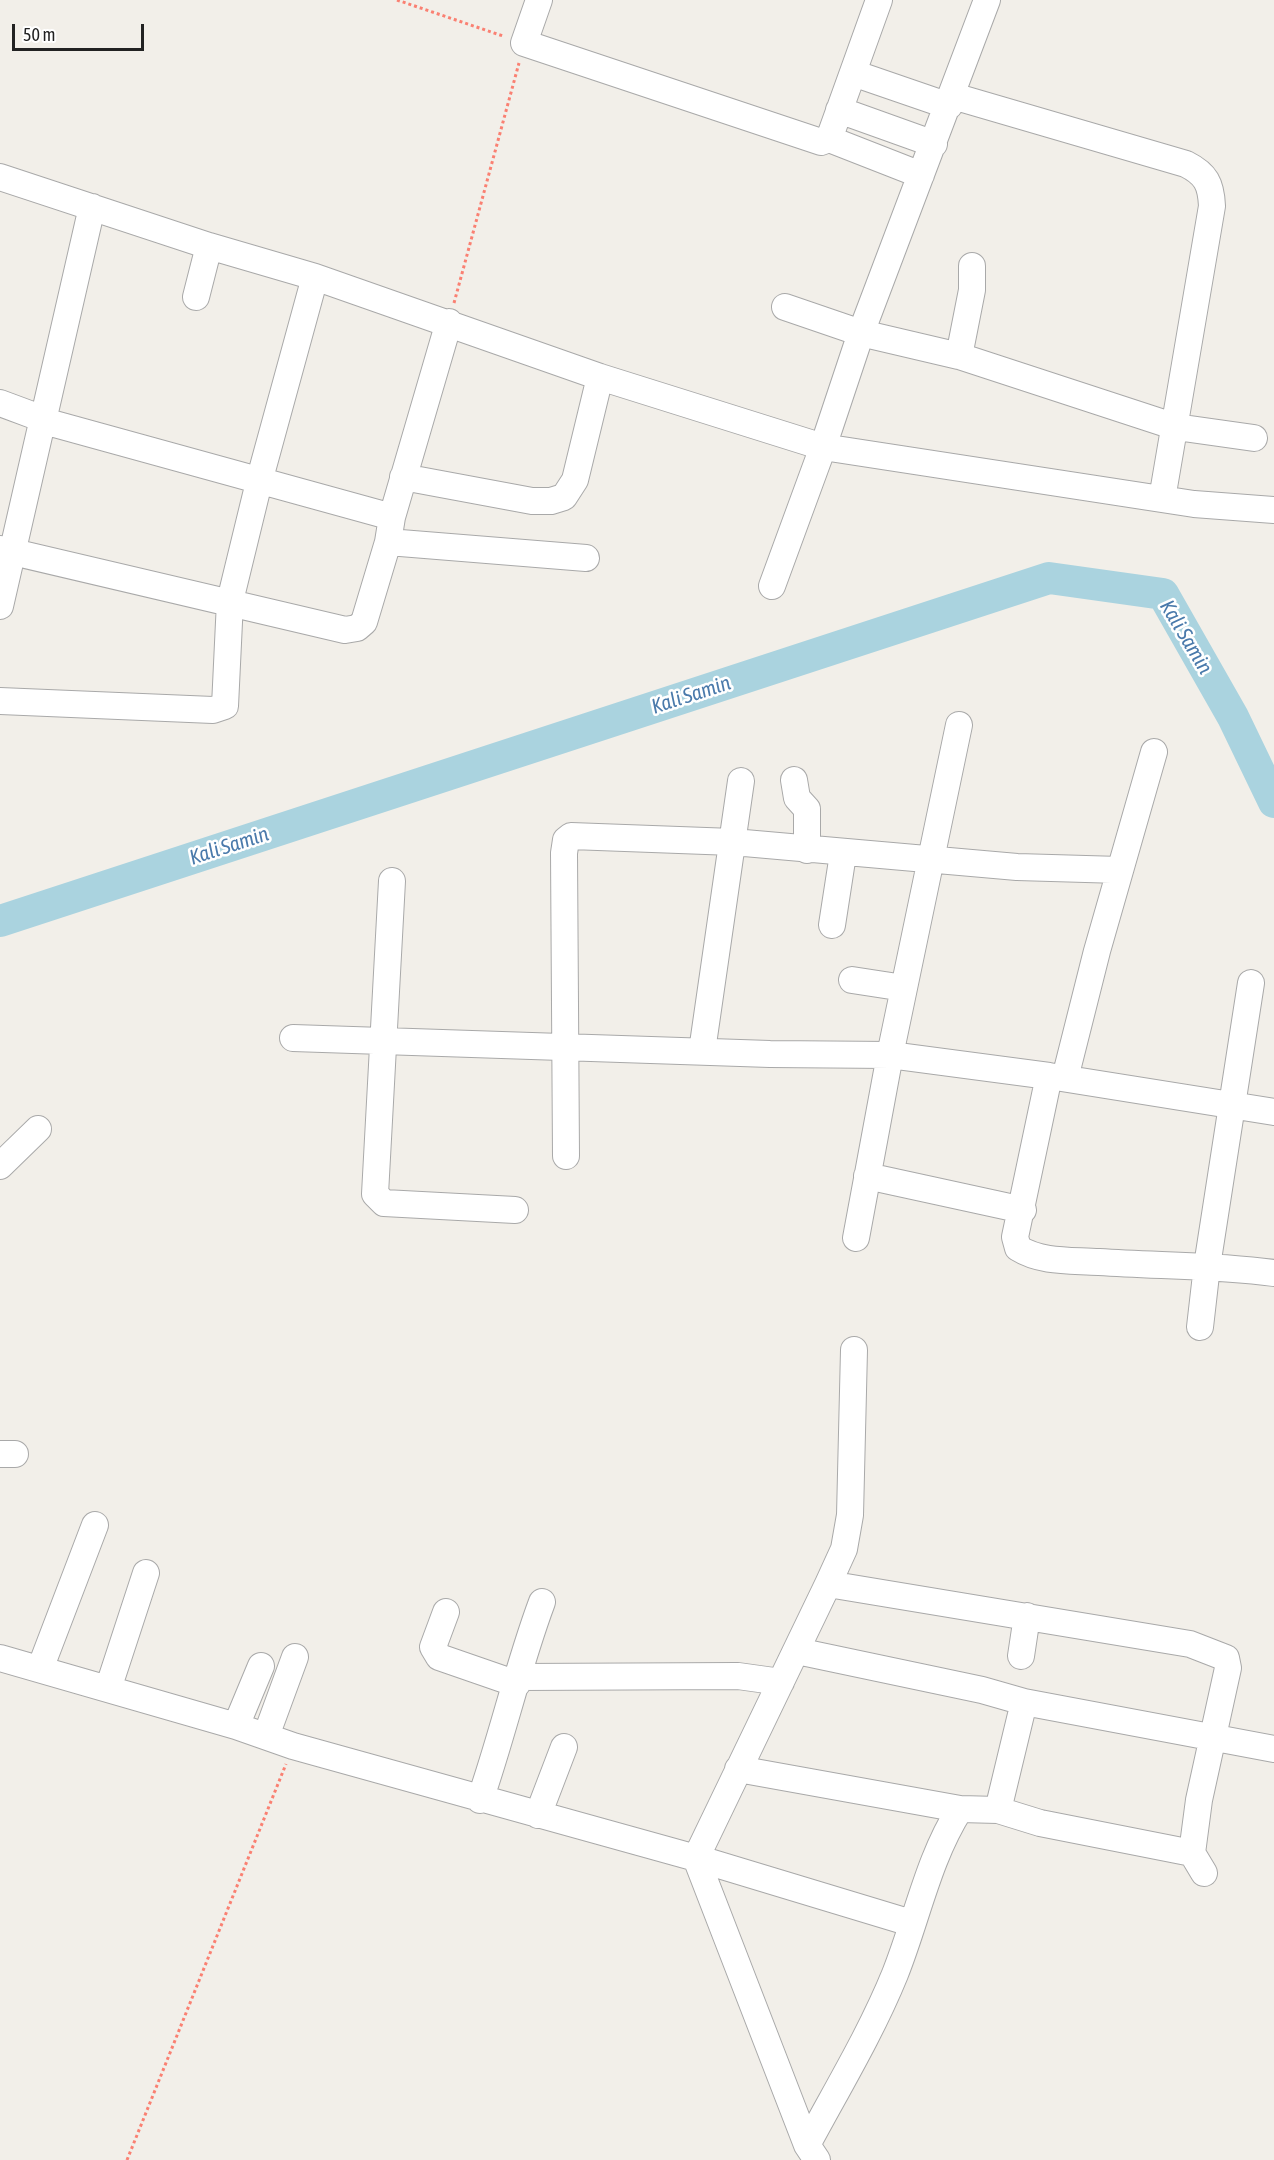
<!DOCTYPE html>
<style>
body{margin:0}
#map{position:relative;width:1274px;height:2160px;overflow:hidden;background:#f2efe9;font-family:"Asap Condensed",sans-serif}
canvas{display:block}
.scale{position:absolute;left:12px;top:24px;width:132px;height:27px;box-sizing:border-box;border:3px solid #222;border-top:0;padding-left:8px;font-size:18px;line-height:21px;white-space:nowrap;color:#222;-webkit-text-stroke:4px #fff;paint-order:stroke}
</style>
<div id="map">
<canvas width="1274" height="2160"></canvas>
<div class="scale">50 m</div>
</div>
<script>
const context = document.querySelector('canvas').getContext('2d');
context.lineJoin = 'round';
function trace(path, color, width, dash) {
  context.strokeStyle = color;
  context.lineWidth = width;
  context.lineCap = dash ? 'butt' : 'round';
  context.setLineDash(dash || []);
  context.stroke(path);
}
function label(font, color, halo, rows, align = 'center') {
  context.font = font + ' "Asap Condensed",sans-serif';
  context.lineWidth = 5;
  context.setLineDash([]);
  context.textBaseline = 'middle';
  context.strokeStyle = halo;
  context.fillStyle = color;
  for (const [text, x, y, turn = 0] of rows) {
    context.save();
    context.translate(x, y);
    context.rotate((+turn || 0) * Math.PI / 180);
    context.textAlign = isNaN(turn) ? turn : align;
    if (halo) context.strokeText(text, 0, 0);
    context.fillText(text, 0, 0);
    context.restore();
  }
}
trace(new Path2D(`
 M 0,921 L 1049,578 L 1163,594 L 1233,717 L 1274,802`), '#aad3df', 32);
const minor = new Path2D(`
 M 539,0 L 524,43 L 821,142 L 829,139 L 879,0
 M 853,73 L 949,106
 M 953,96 L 1186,164 C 1206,174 1211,184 1212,206 L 1162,499
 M 839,110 L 934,144
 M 829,139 L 921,175
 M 0,177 L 209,246 L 315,277 L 600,377 L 823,447 L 1194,504 L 1274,510
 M 196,297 L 209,246
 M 785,307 L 861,333 L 959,356 L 1176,427 L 1254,438
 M 959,356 L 972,290 L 972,266
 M 0,403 L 35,416
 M 45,412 L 92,207
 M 51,423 L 392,517 L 388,542 L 586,558
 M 403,477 L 532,501 L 551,501 L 564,497 L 575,480 L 600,377
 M 392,517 L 449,322
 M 0,549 L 345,630 L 357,628 L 364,622 L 388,542
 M 772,586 L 823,447 L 861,333 L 987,0
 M 0,606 L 41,427
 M 0,701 L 213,710 L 225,706 L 230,601 L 260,478 L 315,277
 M 794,780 L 797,798 L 807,809 L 807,850
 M 392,881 L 375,1194 L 384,1203 L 515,1210
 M 832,925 L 843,854
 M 852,980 L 904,988
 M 293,1038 L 770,1054 L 890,1055 L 1049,1076 L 1274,1112
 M 702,1051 L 741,781
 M 1049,1076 L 1015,1237 L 1018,1248 C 1042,1263 1072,1260 1099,1262 C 1158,1266 1216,1265 1274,1273
 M 1065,1078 L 1097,951 L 1154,752
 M 566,1156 L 564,853 L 566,840 L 571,836 L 733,842 L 1017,867 L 1120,870
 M 0,1166 L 38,1129
 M 867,1176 L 1023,1210
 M 856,1238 L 890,1055 L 959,725
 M 1200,1327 L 1207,1266 L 1251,983
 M 0,1454 L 15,1454
 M 828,1584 L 844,1549 L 850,1515 L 854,1350
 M 446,1612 L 433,1647 L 439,1657 L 517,1684
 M 797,1651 L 982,1690 L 1024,1702 L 998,1810
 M 1021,1656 L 1027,1616
 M 0,1658 L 236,1726 L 293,1746 L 696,1858 L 911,1923
 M 40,1669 L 95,1525
 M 520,1677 L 738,1676 L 781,1682
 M 108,1689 L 146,1573
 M 1024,1702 L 1274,1749
 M 236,1726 L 261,1666
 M 266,1736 L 295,1657
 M 738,1769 L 960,1809 L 998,1810 L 1040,1823 L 1192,1853 L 1204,1873
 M 480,1800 C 503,1734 518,1666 542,1602
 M 538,1815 L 564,1747
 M 807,2145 C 837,2089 871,2033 895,1974 C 917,1919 928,1859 960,1809
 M 817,2160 L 807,2145 L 696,1858 L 828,1584 L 1190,1644 L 1226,1658 L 1228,1668 L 1199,1800 L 1192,1853`);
trace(minor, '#a9a9a9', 28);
trace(new Path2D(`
 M 397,0 L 503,36
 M 454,303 L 519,63
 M 127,2160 L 286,1764`), '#fa8072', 3, [3, 3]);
trace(minor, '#fff', 26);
label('italic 21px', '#4a7aab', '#fff', [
 ["Kali Samin",1186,637,59],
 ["Kali Samin",691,695,-18],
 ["Kali Samin",229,846,-18]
]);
</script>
